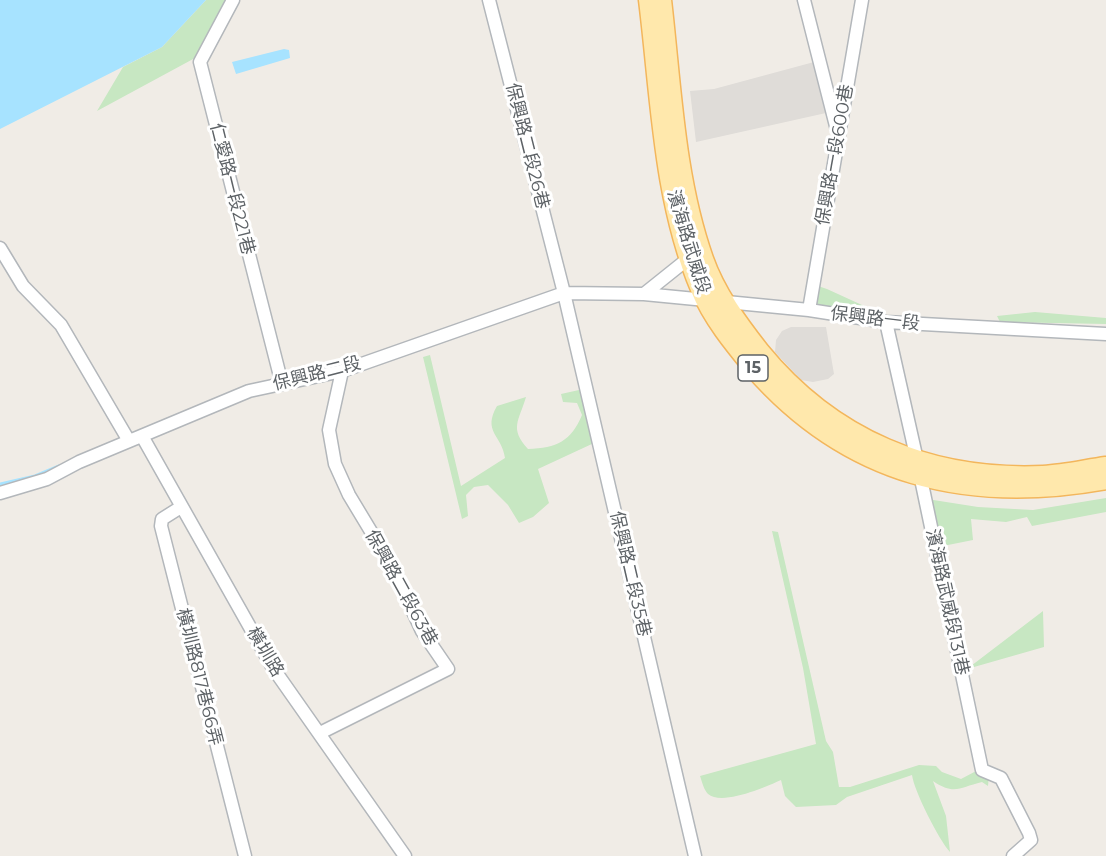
<!DOCTYPE html>
<meta charset="utf-8">
<style>
body{margin:0}
canvas{display:block;background:#f0ece6}
</style>
<canvas width="1106" height="856"></canvas>
<script>
const context = document.querySelector('canvas').getContext('2d');
context.lineJoin = 'round';
function fill(path, color) {
  context.fillStyle = color;
  context.fill(path, 'evenodd');
}
function trace(path, color, width, dash) {
  context.strokeStyle = color;
  context.lineWidth = width;
  context.lineCap = dash ? 'butt' : 'round';
  context.setLineDash(dash || []);
  context.stroke(path);
}
function label(font, color, halo, rows, align = 'center') {
  context.font = font + ' Montserrat,"Noto Sans TC",sans-serif';
  context.lineWidth = 6;
  context.setLineDash([]);
  context.textBaseline = 'middle';
  context.strokeStyle = halo;
  context.fillStyle = color;
  for (const [text, x, y, turn = 0] of rows) {
    context.save();
    context.translate(x, y);
    context.rotate((+turn || 0) * Math.PI / 180);
    context.textAlign = isNaN(turn) ? turn : align;
    if (halo) context.strokeText(text, 0, 0);
    context.fillText(text, 0, 0);
    context.restore();
  }
}
fill(new Path2D(`
 M 814,62 L 826,113 L 696,142 L 690,91 L 714,89 Z
 M 791,327 L 826,327 L 834,374 L 828,379 L 813,382 L 801,380 L 775,352 L 776,340 L 782,331 Z`), '#dfdcd8');
fill(new Path2D(`
 M 206,0 L 226,0 L 209,37 L 195,58 L 97,111 L 123,67 L 162,47 Z
 M 818,286 L 827,289 L 886,316 L 816,307 Z
 M 1035,312 L 1106,318 L 1106,324 L 1000,322 L 997,316 Z
 M 430,355 L 461,486 L 505,458 C 502,435 482,432 497,406 L 526,397 C 519,421 509,428 528,449 C 557,448 571,441 582,415 L 577,403 L 563,402 L 561,394 L 579,390 L 584,386 L 594,443 L 538,469 L 549,503 L 533,517 L 519,523 L 508,505 L 488,485 L 474,487 L 466,495 L 468,516 L 462,519 L 423,357 Z
 M 1106,498 L 1106,512 L 1032,526 L 1027,517 L 1006,522 L 971,519 L 973,540 L 938,547 L 927,499 L 978,507 L 1033,510 Z
 M 772,531 L 778,532 L 826,741 L 833,752 L 839,787 L 850,787 L 919,765 L 936,766 L 942,772 L 961,779 L 978,770 L 989,776 L 988,786 L 982,782 C 960,787 955,796 933,781 L 946,816 L 950,852 C 939,840 914,791 912,775 L 847,797 L 836,805 L 796,807 L 785,796 L 781,780 C 766,787 722,806 708,794 C 704,790 702,782 700,776 L 816,744 L 803,668 Z
 M 1043,611 L 1044,647 L 967,669 Z`), '#c7e7c2');
fill(new Path2D(`
 M 0,0 L 206,0 L 162,47 L 0,129 Z
 M 284,49 L 289,50 L 290,58 L 236,74 L 232,62 Z`), '#a7e3ff');
trace(new Path2D(`
 M 321,370 L 355,360
 M 0,484 L 35,476 L 59,466`), '#a7e3ff', 3);
const minor = new Path2D(`
 M 233,0 L 200,62 L 282,384
 M 489,0 L 564,293 L 695,856
 M 804,0 L 837,130
 M 0,248 L 23,286 L 61,325 L 129,441
 M 644,294 L 689,258
 M 809,310 L 862,0
 M 886,322 L 917,460 L 982,770 L 1001,778 L 1029,833 L 1031,840 L 1013,856
 M 142,436 L 273,668 L 405,856
 M 0,493 L 47,479 L 79,462 L 249,391 L 342,371 L 564,293 L 644,294 L 809,310 L 886,322 L 1106,334
 M 181,507 L 162,519 L 161,526 L 245,856
 M 320,733 L 448,669 L 422,631 L 393,568 L 349,495 L 335,464 L 329,430 L 342,371`);
const primary = new Path2D(`
 M 648,0 C 660,96 662,199 700,289 C 711,317 734,345 753,368 C 848,477 968,505 1106,480
 M 662,0 C 672,85 675,177 704,259 C 716,293 738,323 760,351 C 832,439 929,480 1043,475 C 1064,474 1085,469 1106,466`);
trace(minor, '#b3b7bb', 15);
trace(primary, '#f3b65c', 21);
trace(minor, '#fff', 12);
trace(primary, '#ffe8ac', 18);
for (const [x, y, w] of [
 [753,368,30]
]) {
  const box = new Path2D();
  box.roundRect(x - w / 2, y - 13, w, 26, 4.5);
  context.fillStyle = '#fff';
  context.fill(box);
  trace(box, '#5d6266', 1.5);
}
label('bold 16px', '#5d6266', null, [
 ["15",753,368]
]);
label('18px', '#5d6266', '#fff', [
 ["保興路二段26巷",527,146,76],
 ["保興路一段600巷",835,155,-80],
 ["仁愛路一段221巷",232,189,76],
 ["濱海路武威段",688,242,73],
 ["保興路一段",875,319,7],
 ["保興路二段",317,374,-14],
 ["保興路二段35巷",630,574,77],
 ["保興路二段63巷",401,588,61],
 ["濱海路武威段131巷",947,602,78],
 ["橫圳路",265,652,59],
 ["橫圳路817巷66弄",199,677,76]
]);
</script>
